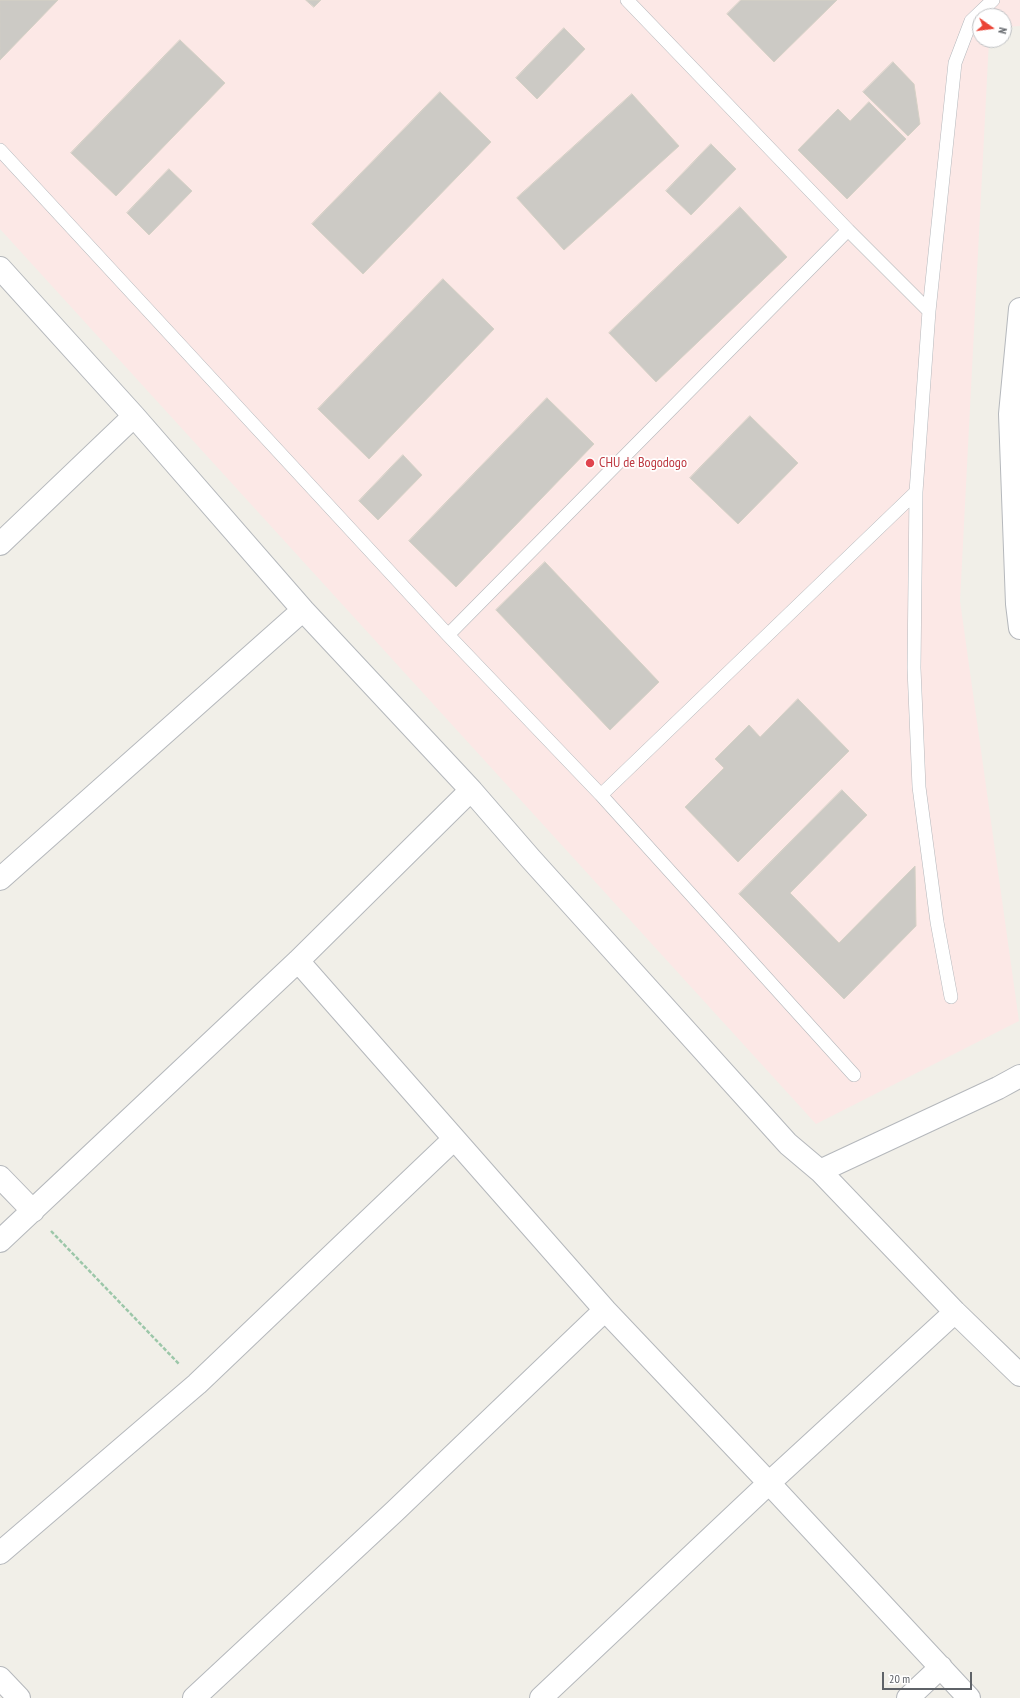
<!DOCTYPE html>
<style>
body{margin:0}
#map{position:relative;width:1020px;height:1698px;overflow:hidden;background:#f1efe8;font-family:"PT Sans Narrow",sans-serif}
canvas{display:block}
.north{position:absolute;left:972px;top:8px;width:40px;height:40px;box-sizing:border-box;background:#fff;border:1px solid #bfc1c3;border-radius:50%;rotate:104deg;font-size:11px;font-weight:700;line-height:16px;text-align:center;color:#5f6368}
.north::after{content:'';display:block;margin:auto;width:14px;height:18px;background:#ea4335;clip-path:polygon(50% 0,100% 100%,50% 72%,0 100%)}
.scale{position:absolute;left:882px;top:1672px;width:90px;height:18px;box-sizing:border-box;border:2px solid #5f6368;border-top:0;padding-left:5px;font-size:12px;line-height:14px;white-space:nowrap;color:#5f6368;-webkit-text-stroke:3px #fff;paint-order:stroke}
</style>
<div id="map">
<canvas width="1020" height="1698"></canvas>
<div class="north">N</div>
<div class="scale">20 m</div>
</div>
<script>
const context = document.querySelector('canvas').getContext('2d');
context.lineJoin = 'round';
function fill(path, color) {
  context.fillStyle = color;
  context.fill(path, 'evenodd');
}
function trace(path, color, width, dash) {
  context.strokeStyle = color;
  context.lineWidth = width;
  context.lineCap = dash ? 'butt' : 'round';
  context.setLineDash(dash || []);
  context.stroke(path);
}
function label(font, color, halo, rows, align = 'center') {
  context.font = font + ' "PT Sans Narrow",sans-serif';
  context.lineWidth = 3.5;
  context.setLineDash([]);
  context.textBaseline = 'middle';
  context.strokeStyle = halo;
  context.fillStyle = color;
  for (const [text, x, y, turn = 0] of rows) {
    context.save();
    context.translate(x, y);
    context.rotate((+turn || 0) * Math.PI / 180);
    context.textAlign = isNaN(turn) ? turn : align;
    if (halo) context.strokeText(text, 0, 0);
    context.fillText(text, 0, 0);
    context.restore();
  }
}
fill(new Path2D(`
 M 0,0 L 1020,0 L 1020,26 L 1004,27 L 1004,16 L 980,16 L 980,40 L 989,40 L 960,601 L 1019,1021 L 816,1124 L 0,229 Z`), '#fce8e6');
const building = new Path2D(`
 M 0,0 L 58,0 L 0,60 Z
 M 306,0 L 321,0 L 314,7 Z
 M 741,0 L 837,0 L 774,62 L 727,14 Z
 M 564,28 L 585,49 L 537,99 L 516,78 Z
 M 180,40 L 225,83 L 116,196 L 71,153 Z
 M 893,62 L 914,84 L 920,124 L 908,136 L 863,92 Z
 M 440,92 L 491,142 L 363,274 L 312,224 Z
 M 632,94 L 679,146 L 564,250 L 517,198 Z
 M 869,102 L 906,139 L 847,199 L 798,150 L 838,109 L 850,121 Z
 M 711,144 L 736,169 L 691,215 L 666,191 Z
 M 169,169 L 192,191 L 149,235 L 127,213 Z
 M 740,207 L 787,257 L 656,382 L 609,333 Z
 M 443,279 L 494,329 L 369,459 L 318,409 Z
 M 547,398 L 594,444 L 456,587 L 409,541 Z
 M 750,416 L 798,463 L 738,524 L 690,478 Z
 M 403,455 L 422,475 L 378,520 L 359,501 Z
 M 545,562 L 659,682 L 610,730 L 496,610 Z
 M 798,699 L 849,751 L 738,862 L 685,807 L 724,768 L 715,759 L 749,725 L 760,737 Z
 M 842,790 L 867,815 L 790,893 L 839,943 L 915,866 L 916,926 L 844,999 L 739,894 Z`);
fill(building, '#cccac5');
trace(building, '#d6d1c6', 1);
const lane = new Path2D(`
 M 627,0 L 848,230
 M 0,150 L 448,635 L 601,795 L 854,1075
 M 448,635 L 848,230 L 929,311
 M 601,795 L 916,492
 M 951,997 L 937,922 L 919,787 L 914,668 L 916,492 L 929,311 L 955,63 L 971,21 L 993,0`);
const street = new Path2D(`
 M 0,268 L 134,416 L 303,610 L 471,790 L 530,858 L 788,1144 L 820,1171 L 955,1312 L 1020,1375
 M 1020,309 L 1010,414 L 1017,604 L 1020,628
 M 0,544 L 134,416
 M 0,879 L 303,610
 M 298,961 L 605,1310 L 769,1483 L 969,1698
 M 820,1171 L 998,1088 L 1020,1076
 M 0,1177 L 33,1211
 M 0,1241 L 298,961 L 471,790
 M 0,1553 L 197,1384 L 454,1139
 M 0,1678 L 19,1698
 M 194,1698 L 395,1511 L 605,1310
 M 541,1698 L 769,1483 L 955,1312
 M 908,1698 L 941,1667`);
trace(lane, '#b5b8bc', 14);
trace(street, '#b5b8bc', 24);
trace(new Path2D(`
 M 51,1231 L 179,1364`), '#9cc7a9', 2.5, [4, 2]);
trace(lane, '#fff', 13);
trace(street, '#fff', 22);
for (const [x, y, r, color] of [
 [590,463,5,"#e0444e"]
]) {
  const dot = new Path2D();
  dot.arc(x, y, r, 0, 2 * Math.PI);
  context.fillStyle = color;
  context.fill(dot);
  trace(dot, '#fff', 1.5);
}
label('14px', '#be3a42', '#fff', [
 ["CHU de Bogodogo",599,463]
], 'left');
</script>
